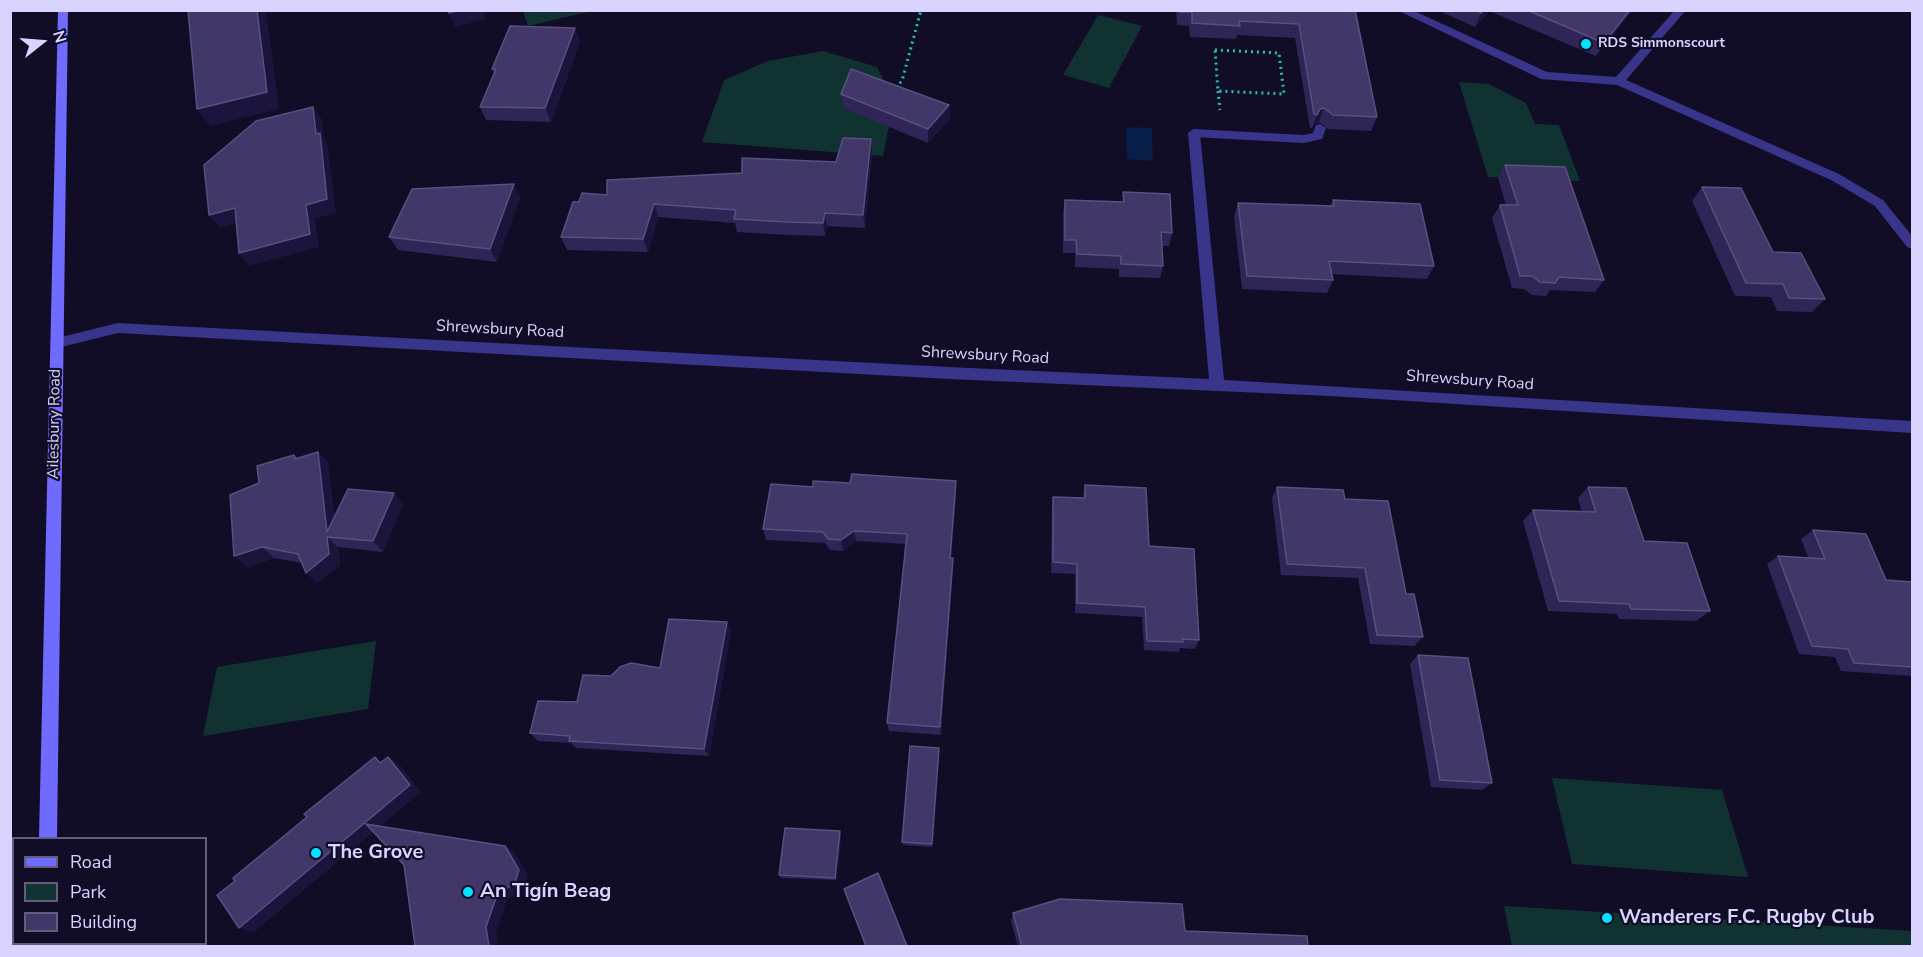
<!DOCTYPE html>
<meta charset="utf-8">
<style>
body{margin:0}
#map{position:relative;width:1923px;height:957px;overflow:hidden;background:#120d27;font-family:"Nunito Sans",sans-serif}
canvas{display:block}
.frame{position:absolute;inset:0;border:12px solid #d9d4ff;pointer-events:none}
.legend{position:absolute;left:12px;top:837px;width:195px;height:108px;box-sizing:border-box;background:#120d27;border:2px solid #625d7d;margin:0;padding:8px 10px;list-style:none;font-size:18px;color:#d9d4ff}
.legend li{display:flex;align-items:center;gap:12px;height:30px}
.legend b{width:30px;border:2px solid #625d7d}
.north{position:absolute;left:12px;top:12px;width:60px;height:60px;-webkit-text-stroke:4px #120d27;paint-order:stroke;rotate:73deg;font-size:16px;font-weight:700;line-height:24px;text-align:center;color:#d9d4ff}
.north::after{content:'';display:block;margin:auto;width:21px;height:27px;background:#d9d4ff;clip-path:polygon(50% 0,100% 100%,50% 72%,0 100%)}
</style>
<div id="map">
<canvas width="1923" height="957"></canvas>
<div class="frame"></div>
<ul class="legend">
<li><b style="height:8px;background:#6f6bff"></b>Road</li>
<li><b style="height:16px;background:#103231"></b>Park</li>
<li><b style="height:16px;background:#413869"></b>Building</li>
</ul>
<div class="north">N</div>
</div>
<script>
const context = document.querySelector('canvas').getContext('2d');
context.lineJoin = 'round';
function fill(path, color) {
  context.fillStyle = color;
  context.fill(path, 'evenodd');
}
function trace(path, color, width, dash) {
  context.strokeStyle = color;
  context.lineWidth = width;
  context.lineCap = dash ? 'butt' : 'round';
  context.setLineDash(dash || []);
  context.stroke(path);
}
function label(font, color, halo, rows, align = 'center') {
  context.font = font + ' "Nunito Sans",sans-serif';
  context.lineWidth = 4.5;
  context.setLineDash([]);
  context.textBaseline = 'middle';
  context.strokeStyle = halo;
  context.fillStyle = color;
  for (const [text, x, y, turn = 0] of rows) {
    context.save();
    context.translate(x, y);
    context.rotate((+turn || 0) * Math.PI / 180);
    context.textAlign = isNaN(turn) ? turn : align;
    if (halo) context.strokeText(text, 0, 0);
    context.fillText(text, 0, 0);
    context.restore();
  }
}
fill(new Path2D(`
 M 523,11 L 523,10 L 592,11 L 528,26 Z
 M 1098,15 L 1142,26 L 1109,88 L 1063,75 Z
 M 823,51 L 877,67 L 894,100 L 883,156 L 702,142 L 724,80 L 768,61 Z
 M 1459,82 L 1489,84 L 1526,103 L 1535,124 L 1559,125 L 1580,181 L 1488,177 Z
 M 376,641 L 368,709 L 203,736 L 217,667 Z
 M 1552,778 L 1722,790 L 1748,877 L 1572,864 Z
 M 1504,906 L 1912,931 L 1912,946 L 1512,946 Z`), '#103231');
fill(new Path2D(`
 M 1126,127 L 1152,128 L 1153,161 L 1127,159 Z`), '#061e48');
trace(new Path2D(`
 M 1215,50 L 1279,53 L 1284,94 L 1218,91 Z
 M 895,87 L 902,81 L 921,10
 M 1218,91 L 1220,110`), '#26c1b8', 3, [2, 4]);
fill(new Path2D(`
 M 1397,10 L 1412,10 L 1547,72 L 1616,77 L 1675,10 L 1686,10 L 1626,80 L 1839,174 L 1883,200 L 1912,236 L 1912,249 L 1907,247 L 1875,206 L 1831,180 L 1617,85 L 1541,79 Z
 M 1320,124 L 1326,128 L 1322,139 L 1304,143 L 1194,137 L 1188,133 L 1194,129 L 1304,135 L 1313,133 L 1316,125 Z`), '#38358a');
fill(new Path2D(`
 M 1194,129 L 1200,133 L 1224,380 L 1912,421 L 1912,433 L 1330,396 L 949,379 L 118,333 L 57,348 L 50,343 L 57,338 L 118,323 L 949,367 L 1209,379 L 1188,133 Z`), '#38358a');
fill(new Path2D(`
 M 58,10 L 68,10 L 57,838 L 39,838 Z
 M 35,944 L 54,944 L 55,946 L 36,946 Z`), '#6f6bff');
fill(new Path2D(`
 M 1176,10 L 1355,10 L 1377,117 L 1371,131 L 1328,129 L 1319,122 L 1315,123 L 1312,128 L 1310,128 L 1295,38 L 1237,35 L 1236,39 L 1190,37 L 1189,26 L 1177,25 Z
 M 1437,10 L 1633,10 L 1596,56 L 1489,11 L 1475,27 Z
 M 575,28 L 580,42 L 551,122 L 486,120 L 480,107 L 494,74 L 492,69 Z
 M 841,94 L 949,105 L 950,119 L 928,143 L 843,108 Z
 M 871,139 L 872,152 L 865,228 L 827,226 L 825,236 L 790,235 L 737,232 L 735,223 L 658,217 L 648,252 L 567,250 L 561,237 L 579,202 L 607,195 L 742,173 L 836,162 Z
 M 1505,165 L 1604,280 L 1595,292 L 1550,290 L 1546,296 L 1532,295 L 1524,289 L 1512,288 L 1492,218 L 1500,205 L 1506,205 L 1498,178 Z
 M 1702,187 L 1773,252 L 1825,299 L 1812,312 L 1777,311 L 1771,297 L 1735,296 L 1692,201 Z
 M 1123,192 L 1172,233 L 1169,246 L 1162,246 L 1163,266 L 1160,278 L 1119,277 L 1119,269 L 1075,267 L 1075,253 L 1063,253 L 1063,213 L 1065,200 L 1122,202 Z
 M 520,197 L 497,262 L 398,250 L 389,237 Z
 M 1333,200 L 1434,266 L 1427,279 L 1331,274 L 1333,280 L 1327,293 L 1242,289 L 1234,216 L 1238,203 L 1330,206 Z
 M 318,452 L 328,463 L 334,517 L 403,504 L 383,552 L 338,547 L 340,565 L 317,583 L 302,563 L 274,558 L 247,567 L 294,455 L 298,458 Z
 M 1085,485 L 1149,546 L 1199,640 L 1195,649 L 1180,648 L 1179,652 L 1144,650 L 1142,617 L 1075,613 L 1075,574 L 1051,573 L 1052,508 L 1053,497 L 1083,498 Z
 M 1277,487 L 1345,499 L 1406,594 L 1423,637 L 1414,646 L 1370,644 L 1358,578 L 1281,575 L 1272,498 Z
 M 1588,487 L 1644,541 L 1710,611 L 1696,621 L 1619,619 L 1617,614 L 1548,611 L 1523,521 L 1533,510 L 1582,512 L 1578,498 Z
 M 956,492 L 951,558 L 953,568 L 941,735 L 889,731 L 887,723 L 906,544 L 856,541 L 843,551 L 830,550 L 825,543 L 766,540 L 763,529 Z
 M 1813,530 L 1886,580 L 1912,582 L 1912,676 L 1841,671 L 1835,657 L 1799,654 L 1767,564 L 1778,556 L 1808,557 L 1801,539 Z
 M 731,631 L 709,756 L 576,748 L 571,743 L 538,741 L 530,733 L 577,702 L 611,676 L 660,668 Z
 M 1418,655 L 1492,783 L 1482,790 L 1431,787 L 1410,664 Z
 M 939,748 L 932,847 L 903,845 L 902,842 Z
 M 841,834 L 837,880 L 781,878 L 779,875 Z
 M 1013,913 L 1185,931 L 1308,946 L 1018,946 L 1011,921 Z`), '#2f2557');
fill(new Path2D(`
 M 257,10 L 266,10 L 279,109 L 210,126 L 197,109 Z
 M 460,10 L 483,10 L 486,19 L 455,27 L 449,13 Z
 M 1483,10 L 1490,10 L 1475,27 L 1481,13 Z
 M 1630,10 L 1633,10 L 1596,56 L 1604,43 Z
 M 575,28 L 580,42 L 551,122 L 545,108 Z
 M 949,105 L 950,119 L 928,143 L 928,129 Z
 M 313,107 L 322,120 L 324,140 L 328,147 L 336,213 L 315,218 L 319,247 L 249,266 L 239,253 L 306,205 L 316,134 Z
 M 1324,108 L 1319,122 L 1315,123 L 1312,128 L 1317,115 L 1320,109 Z
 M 871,139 L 872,152 L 865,228 L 863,215 Z
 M 514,184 L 520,197 L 497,262 L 490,249 Z
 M 654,204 L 658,217 L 648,252 L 643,239 Z
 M 235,208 L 245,221 L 220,228 L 209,215 Z
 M 825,213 L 827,226 L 825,236 L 823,223 Z
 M 318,452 L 328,463 L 337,538 L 327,532 Z
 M 956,481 L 956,492 L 950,569 L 950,558 Z
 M 394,493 L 403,504 L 383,552 L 373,541 Z
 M 854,531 L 856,541 L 843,551 L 841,540 Z
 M 327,537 L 338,547 L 340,565 L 317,583 L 306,573 Z
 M 262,547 L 274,558 L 247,567 L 234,556 Z
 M 953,558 L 953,568 L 941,735 L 940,727 Z
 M 727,622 L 731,631 L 709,756 L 704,749 Z
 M 388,757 L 399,764 L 421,792 L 254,932 L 239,928 Z
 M 840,831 L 841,834 L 837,880 L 835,878 Z
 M 505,846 L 514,852 L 528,875 L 524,888 L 507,900 L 496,932 L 498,946 L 489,946 L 486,927 Z`), '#1c143c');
const building = new Path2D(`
 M 188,10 L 257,10 L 267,92 L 197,109 Z
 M 448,10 L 460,10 L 449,13 Z
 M 1179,10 L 1355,10 L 1377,117 L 1333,115 L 1324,108 L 1320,109 L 1317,115 L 1314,114 L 1299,24 L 1239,21 L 1240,26 L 1192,23 L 1192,12 L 1179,12 Z
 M 1475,10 L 1483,10 L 1481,13 Z
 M 1527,10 L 1630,10 L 1604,43 Z
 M 510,26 L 575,28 L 545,108 L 480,107 L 496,69 L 492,69 Z
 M 851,69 L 949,105 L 928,129 L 841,94 Z
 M 313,107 L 316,134 L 320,133 L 327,199 L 306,205 L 310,234 L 239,253 L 235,208 L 209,215 L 204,165 L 256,121 Z
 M 843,138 L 871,139 L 863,215 L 825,213 L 823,223 L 787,222 L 734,219 L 736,210 L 654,204 L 643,239 L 561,237 L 573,202 L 579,202 L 582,193 L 607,195 L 607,180 L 742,173 L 742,158 L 836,162 Z
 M 1505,165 L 1565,167 L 1604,280 L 1559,277 L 1555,283 L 1540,282 L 1532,276 L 1520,276 L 1500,205 L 1518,205 Z
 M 514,184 L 490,249 L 389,237 L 412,189 Z
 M 1702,187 L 1741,188 L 1773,252 L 1801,253 L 1825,299 L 1789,298 L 1783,284 L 1746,283 Z
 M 1123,192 L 1170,194 L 1172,233 L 1161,232 L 1163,266 L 1121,264 L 1121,256 L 1077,254 L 1076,240 L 1065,240 L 1065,200 L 1124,202 Z
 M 1333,200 L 1420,204 L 1434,266 L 1329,261 L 1333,280 L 1247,276 L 1238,203 L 1334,206 Z
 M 318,452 L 327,532 L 348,489 L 394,493 L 373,541 L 327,537 L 329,554 L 306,573 L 298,554 L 262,547 L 234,556 L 230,495 L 259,483 L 257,466 L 294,455 L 295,459 Z
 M 852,474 L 956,481 L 950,558 L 953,558 L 940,727 L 887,723 L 907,534 L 854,531 L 841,540 L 828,539 L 823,532 L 763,529 L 771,484 L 813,487 L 813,481 L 850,483 Z
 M 1085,485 L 1146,488 L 1149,546 L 1194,549 L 1199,640 L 1182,639 L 1183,642 L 1147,641 L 1145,607 L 1077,603 L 1077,564 L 1053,562 L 1053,497 L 1085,498 Z
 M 1277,487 L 1343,490 L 1345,499 L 1388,501 L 1406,594 L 1414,594 L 1423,637 L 1377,635 L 1365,568 L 1287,564 Z
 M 1588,487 L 1626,488 L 1644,541 L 1687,543 L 1710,611 L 1631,609 L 1629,604 L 1559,601 L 1533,510 L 1596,512 Z
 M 1813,530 L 1866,534 L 1886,580 L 1912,582 L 1912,667 L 1854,663 L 1848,649 L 1812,646 L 1778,556 L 1825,559 Z
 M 669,619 L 727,622 L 704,749 L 569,741 L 570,736 L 530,733 L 538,701 L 577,702 L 583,675 L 611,676 L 620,667 L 631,663 L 660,668 Z
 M 1418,655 L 1468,658 L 1492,783 L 1440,780 Z
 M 910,746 L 939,748 L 932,844 L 902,842 Z
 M 375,757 L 380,763 L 388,757 L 410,785 L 239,928 L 217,895 L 235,881 L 233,878 L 307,817 L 304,814 Z
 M 366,824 L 505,846 L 519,870 L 515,883 L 497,895 L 486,927 L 489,946 L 415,946 L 404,865 Z
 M 785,828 L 840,831 L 835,878 L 779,875 Z
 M 878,873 L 907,946 L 866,946 L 844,889 Z
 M 1060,899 L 1182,904 L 1185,931 L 1307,936 L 1308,946 L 1022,946 L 1013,913 Z`);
fill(building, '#413869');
trace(building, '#595080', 1.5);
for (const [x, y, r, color] of [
 [1586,44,6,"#00e4ff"],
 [316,853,6,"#00e4ff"],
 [468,892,6,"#00e4ff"],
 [1607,918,6,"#00e4ff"]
]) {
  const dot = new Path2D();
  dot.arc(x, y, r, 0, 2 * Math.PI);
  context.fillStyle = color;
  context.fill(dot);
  trace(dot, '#120d27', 2);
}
label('bold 14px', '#d9d4ff', '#120d27', [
 ["RDS Simmonscourt",1598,44]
], 'left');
label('16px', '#d9d4ff', '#120d27', [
 ["Shrewsbury Road",500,330,3],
 ["Shrewsbury Road",985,356,3],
 ["Shrewsbury Road",1470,381,4],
 ["Ailesbury Road",55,424,-89]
]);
label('bold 20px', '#d9d4ff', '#120d27', [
 ["The Grove",328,853],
 ["An Tigín Beag",480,892],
 ["Wanderers F.C. Rugby Club",1619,918]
], 'left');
</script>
